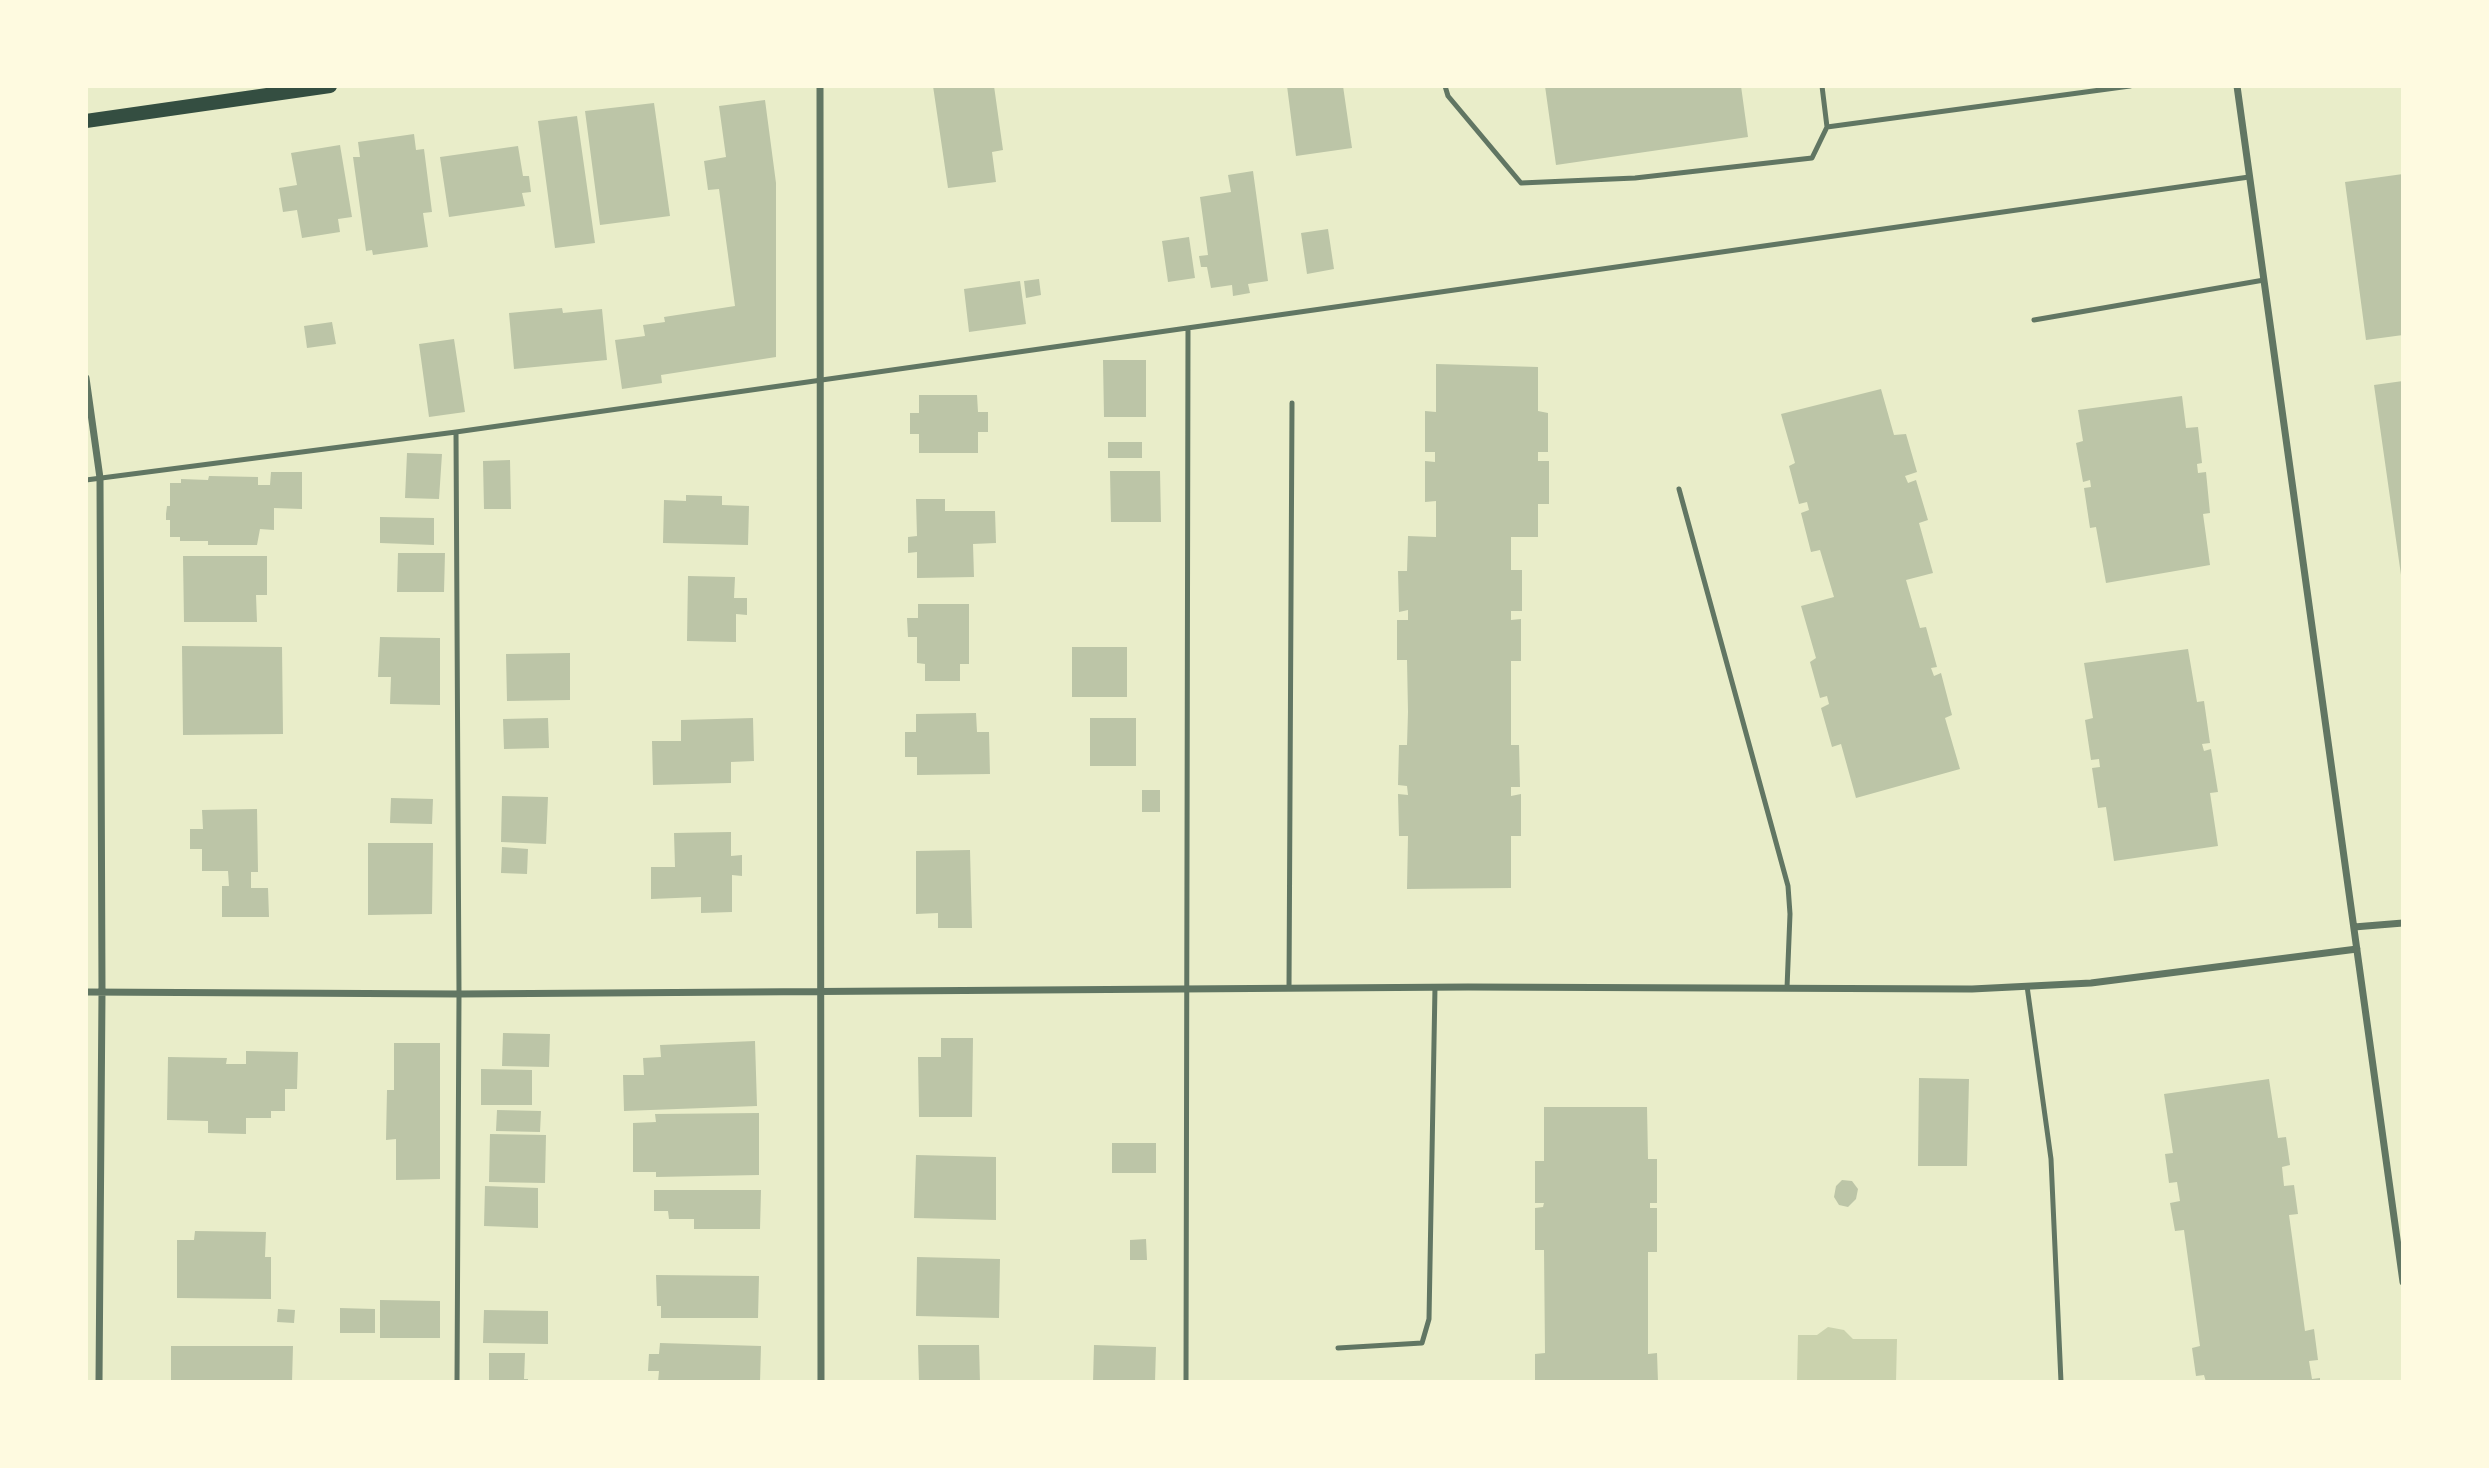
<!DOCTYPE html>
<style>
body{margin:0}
#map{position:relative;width:2489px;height:1468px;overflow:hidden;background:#e9edc9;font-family:"Public Sans",sans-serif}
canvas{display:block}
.frame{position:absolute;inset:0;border:88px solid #fefae0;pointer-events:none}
</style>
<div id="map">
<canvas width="2489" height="1468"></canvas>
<div class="frame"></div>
</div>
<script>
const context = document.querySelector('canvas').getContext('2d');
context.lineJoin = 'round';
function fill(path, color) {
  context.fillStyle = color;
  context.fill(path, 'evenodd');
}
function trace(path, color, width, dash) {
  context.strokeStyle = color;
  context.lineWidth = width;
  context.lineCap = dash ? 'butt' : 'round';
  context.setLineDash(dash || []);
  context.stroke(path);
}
fill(new Path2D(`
 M 1828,1327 L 1844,1330 L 1853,1339 L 1897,1339 L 1896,1382 L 1797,1382 L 1798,1335 L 1817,1335 Z`), '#cad2ad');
fill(new Path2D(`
 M 933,86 L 994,86 L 1003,150 L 992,152 L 996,182 L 948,188 Z
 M 1287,86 L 1343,86 L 1352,148 L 1296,156 Z
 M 1545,86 L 1741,86 L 1748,137 L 1556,165 Z
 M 765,100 L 776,183 L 776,357 L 661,375 L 662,383 L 622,389 L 615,340 L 645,336 L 643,325 L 665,322 L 664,317 L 735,306 L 719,189 L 708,190 L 704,161 L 726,157 L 719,106 Z
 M 654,103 L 670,216 L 600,225 L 585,111 Z
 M 577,116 L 595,243 L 555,248 L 538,121 Z
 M 414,134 L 416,150 L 424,149 L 432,212 L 423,213 L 428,247 L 373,255 L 372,250 L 366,251 L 353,157 L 360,157 L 358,142 Z
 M 340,145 L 352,217 L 338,219 L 340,232 L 302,238 L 297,210 L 283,212 L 279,188 L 297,185 L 291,153 Z
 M 518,146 L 523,176 L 529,176 L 531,192 L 522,193 L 525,206 L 449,217 L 440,157 Z
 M 1253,171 L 1268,281 L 1248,284 L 1250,293 L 1233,296 L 1232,285 L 1211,288 L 1207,267 L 1201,267 L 1199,256 L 1208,255 L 1200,197 L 1231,192 L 1228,175 Z
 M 2403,174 L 2403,335 L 2366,340 L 2345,182 Z
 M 1328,229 L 1334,269 L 1307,274 L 1301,233 Z
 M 1189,237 L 1195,278 L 1168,282 L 1162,241 Z
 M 1039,279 L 1041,295 L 1026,298 L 1024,281 Z
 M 1020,281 L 1026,324 L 969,332 L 964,289 Z
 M 562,308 L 563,313 L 602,309 L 607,360 L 514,369 L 509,313 Z
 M 332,322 L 336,344 L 307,348 L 304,326 Z
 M 454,339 L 465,412 L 429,417 L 419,344 Z
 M 1103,360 L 1146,360 L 1146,417 L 1104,417 Z
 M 1436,364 L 1538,367 L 1538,411 L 1548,413 L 1548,452 L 1538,452 L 1538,461 L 1549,461 L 1549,504 L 1538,504 L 1538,537 L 1511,537 L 1511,570 L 1522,570 L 1522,611 L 1511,611 L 1511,620 L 1521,619 L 1521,661 L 1511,661 L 1511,745 L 1519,745 L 1520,787 L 1511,787 L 1511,796 L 1521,794 L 1521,836 L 1511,836 L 1511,888 L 1407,889 L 1408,836 L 1399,836 L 1398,794 L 1408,795 L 1407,786 L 1398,785 L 1399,745 L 1407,745 L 1408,712 L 1407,660 L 1397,660 L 1397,620 L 1408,620 L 1408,610 L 1399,612 L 1398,571 L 1407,571 L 1408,536 L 1436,537 L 1436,501 L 1425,502 L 1425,461 L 1435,462 L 1435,452 L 1425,452 L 1425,411 L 1436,412 Z
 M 2403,381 L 2403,582 L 2402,582 L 2374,385 Z
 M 1881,389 L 1894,435 L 1906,434 L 1917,472 L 1905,476 L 1908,483 L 1916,480 L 1928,520 L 1919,523 L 1933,573 L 1906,580 L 1920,628 L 1926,627 L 1937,667 L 1931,668 L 1934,676 L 1941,673 L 1952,715 L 1945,718 L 1960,769 L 1856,798 L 1841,744 L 1832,747 L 1821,708 L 1829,704 L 1827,696 L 1820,698 L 1810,662 L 1816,658 L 1801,606 L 1834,597 L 1820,550 L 1811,552 L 1801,513 L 1809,510 L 1807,502 L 1799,504 L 1789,466 L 1795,463 L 1781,414 Z
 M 919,395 L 977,395 L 978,412 L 988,412 L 988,432 L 978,432 L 978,453 L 919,453 L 919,434 L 910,434 L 910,413 L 919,413 Z
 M 2182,396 L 2186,428 L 2198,427 L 2202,463 L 2197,464 L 2198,473 L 2206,472 L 2210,513 L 2203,514 L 2210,565 L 2106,583 L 2096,527 L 2090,528 L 2084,488 L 2091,487 L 2090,480 L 2083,482 L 2076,443 L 2083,441 L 2078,410 Z
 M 1108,442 L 1142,442 L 1142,458 L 1108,458 Z
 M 407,453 L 442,454 L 439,499 L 405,498 Z
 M 510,460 L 511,509 L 484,509 L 483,461 Z
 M 1110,471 L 1160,471 L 1161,522 L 1111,522 Z
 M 271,472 L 302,472 L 302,509 L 274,508 L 274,530 L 260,529 L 257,545 L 208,545 L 208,541 L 180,541 L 180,537 L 170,537 L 170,520 L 166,520 L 166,514 L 167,506 L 170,506 L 170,483 L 181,483 L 181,479 L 208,480 L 209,476 L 258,477 L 258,485 L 270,485 Z
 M 686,495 L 722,496 L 722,505 L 749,506 L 748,545 L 663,543 L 664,500 L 686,501 Z
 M 916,499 L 945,499 L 945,511 L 995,511 L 996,543 L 973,544 L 974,577 L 917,578 L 917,552 L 908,553 L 908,537 L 917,536 Z
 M 380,517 L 434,518 L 434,545 L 380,543 Z
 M 398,553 L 445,553 L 444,592 L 397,592 Z
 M 183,556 L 267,556 L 267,595 L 256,595 L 257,622 L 184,622 Z
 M 688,576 L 735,577 L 734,598 L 747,598 L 747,615 L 736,614 L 736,642 L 687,641 Z
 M 918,604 L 969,604 L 969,664 L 960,664 L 960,681 L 925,681 L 925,664 L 917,663 L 917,637 L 908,637 L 907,618 L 918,618 Z
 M 380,637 L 440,638 L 440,705 L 390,704 L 391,677 L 378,677 Z
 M 182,646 L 282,647 L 283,734 L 183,735 Z
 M 1072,647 L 1127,647 L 1127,697 L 1072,697 Z
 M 2188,649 L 2197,702 L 2204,701 L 2210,743 L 2202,744 L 2204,751 L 2211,749 L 2218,792 L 2210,793 L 2218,846 L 2114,861 L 2106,807 L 2098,808 L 2092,768 L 2100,767 L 2099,759 L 2091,760 L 2085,720 L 2093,718 L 2084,663 Z
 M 570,653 L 570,700 L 507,701 L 506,654 Z
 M 976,713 L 977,732 L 989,732 L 990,774 L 917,775 L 917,757 L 905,757 L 905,732 L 916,732 L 916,714 Z
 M 548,718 L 549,748 L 504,749 L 503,719 Z
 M 753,718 L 754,761 L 731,762 L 731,783 L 653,785 L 652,741 L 681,741 L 681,720 Z
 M 1090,718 L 1136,718 L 1136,766 L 1090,766 Z
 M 1142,790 L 1160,790 L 1160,812 L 1142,812 Z
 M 502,796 L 548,797 L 546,844 L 501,842 Z
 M 391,798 L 433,799 L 432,824 L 390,823 Z
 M 257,809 L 258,872 L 251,872 L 251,888 L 268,888 L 269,917 L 222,917 L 222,886 L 229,886 L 228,871 L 202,871 L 202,849 L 190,849 L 190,829 L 203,829 L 202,810 Z
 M 731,832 L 731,856 L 742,855 L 742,876 L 732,875 L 732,912 L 701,913 L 701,897 L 651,899 L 651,867 L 675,867 L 674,833 Z
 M 368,843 L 433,843 L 432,914 L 368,915 Z
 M 502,847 L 528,849 L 527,874 L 501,873 Z
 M 970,850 L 972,928 L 938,928 L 938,913 L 916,914 L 916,851 Z
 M 503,1033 L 550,1034 L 549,1067 L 502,1066 Z
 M 941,1038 L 973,1038 L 972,1117 L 919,1117 L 918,1057 L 941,1057 Z
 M 755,1041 L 757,1106 L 624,1111 L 623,1075 L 644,1075 L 643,1058 L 661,1057 L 660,1045 Z
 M 394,1043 L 440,1043 L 440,1179 L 396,1180 L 396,1139 L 386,1140 L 387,1090 L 394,1090 Z
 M 246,1051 L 298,1052 L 297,1089 L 285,1089 L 285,1111 L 271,1111 L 271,1118 L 246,1118 L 246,1134 L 208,1133 L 208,1121 L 167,1120 L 168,1057 L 227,1058 L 226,1064 L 246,1064 Z
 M 481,1069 L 532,1070 L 532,1105 L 481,1105 Z
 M 1919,1078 L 1969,1079 L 1967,1166 L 1918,1166 Z
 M 2269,1079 L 2278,1138 L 2286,1137 L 2290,1165 L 2282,1167 L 2284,1186 L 2294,1185 L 2298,1214 L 2289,1215 L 2305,1331 L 2314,1329 L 2318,1360 L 2309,1361 L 2312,1379 L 2320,1378 L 2320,1382 L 2206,1382 L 2204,1375 L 2196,1376 L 2192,1348 L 2200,1346 L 2184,1230 L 2175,1231 L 2170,1203 L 2180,1201 L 2177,1182 L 2169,1183 L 2165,1154 L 2173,1153 L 2164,1094 Z
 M 1544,1107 L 1647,1107 L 1648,1159 L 1657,1159 L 1657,1203 L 1650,1203 L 1650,1208 L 1657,1208 L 1657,1252 L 1648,1252 L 1648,1354 L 1657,1353 L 1658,1382 L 1535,1382 L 1535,1354 L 1545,1353 L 1544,1250 L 1535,1250 L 1535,1208 L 1543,1207 L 1544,1203 L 1535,1203 L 1535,1161 L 1544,1161 Z
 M 497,1110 L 541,1111 L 540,1132 L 496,1131 Z
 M 759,1113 L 759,1175 L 656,1177 L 656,1172 L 633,1172 L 633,1123 L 656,1122 L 655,1114 Z
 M 490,1134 L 546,1135 L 545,1183 L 489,1182 Z
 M 1112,1143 L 1156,1143 L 1156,1173 L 1112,1173 Z
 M 916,1155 L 996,1157 L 996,1220 L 914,1218 Z
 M 1842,1180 L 1852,1181 L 1858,1189 L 1856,1199 L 1848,1207 L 1839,1205 L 1834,1197 L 1836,1186 Z
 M 485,1186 L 538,1188 L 538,1228 L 484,1226 Z
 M 654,1190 L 761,1190 L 760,1229 L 694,1229 L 694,1219 L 669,1219 L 668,1211 L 654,1211 Z
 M 195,1231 L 266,1232 L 265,1257 L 271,1257 L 271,1299 L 177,1298 L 177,1240 L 194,1240 Z
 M 1146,1239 L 1147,1260 L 1130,1260 L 1130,1240 Z
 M 917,1257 L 1000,1259 L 999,1318 L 916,1316 Z
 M 656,1275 L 759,1276 L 758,1318 L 661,1318 L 661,1306 L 657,1306 Z
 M 380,1300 L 440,1301 L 440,1338 L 380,1338 Z
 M 340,1308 L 375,1309 L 375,1333 L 340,1333 Z
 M 278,1309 L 295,1310 L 294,1323 L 277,1322 Z
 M 484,1310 L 548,1311 L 548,1344 L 483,1343 Z
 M 660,1343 L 761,1346 L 760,1382 L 658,1382 L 659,1371 L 648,1371 L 649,1354 L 659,1354 Z
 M 918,1345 L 979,1345 L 980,1382 L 919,1382 Z
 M 1094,1345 L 1156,1347 L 1155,1382 L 1093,1382 Z
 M 171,1346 L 293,1346 L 292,1382 L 171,1382 Z
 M 489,1353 L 525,1353 L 524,1379 L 528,1379 L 528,1382 L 489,1382 Z`), '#bcc5a7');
trace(new Path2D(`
 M 1445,86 L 1448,96 L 1521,183 L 1635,178 L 1812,158 L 1827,127
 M 1822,86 L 1827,127 L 2130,86
 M 2034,320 L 2264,280
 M 456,432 L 459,994 L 457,1382
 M 86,480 L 456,432 L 2249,177
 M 1679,489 L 1788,886 L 1790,914 L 1787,988
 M 2027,986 L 2051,1159 L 2061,1382
 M 1289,987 L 1292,403
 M 1338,1348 L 1422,1343 L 1429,1319 L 1435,987
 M 1186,1382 L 1188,328`), '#617663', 5);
trace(new Path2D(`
 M 820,86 L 821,1382
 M 2237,86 L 2403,1282
 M 86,378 L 100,478 L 102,992 L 99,1382
 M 2354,927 L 2403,923
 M 86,992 L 459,994 L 1468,987 L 1972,989 L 2091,983 L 2357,949`), '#617663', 7);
trace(new Path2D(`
 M 86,121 L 330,86`), '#344e41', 14);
</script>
